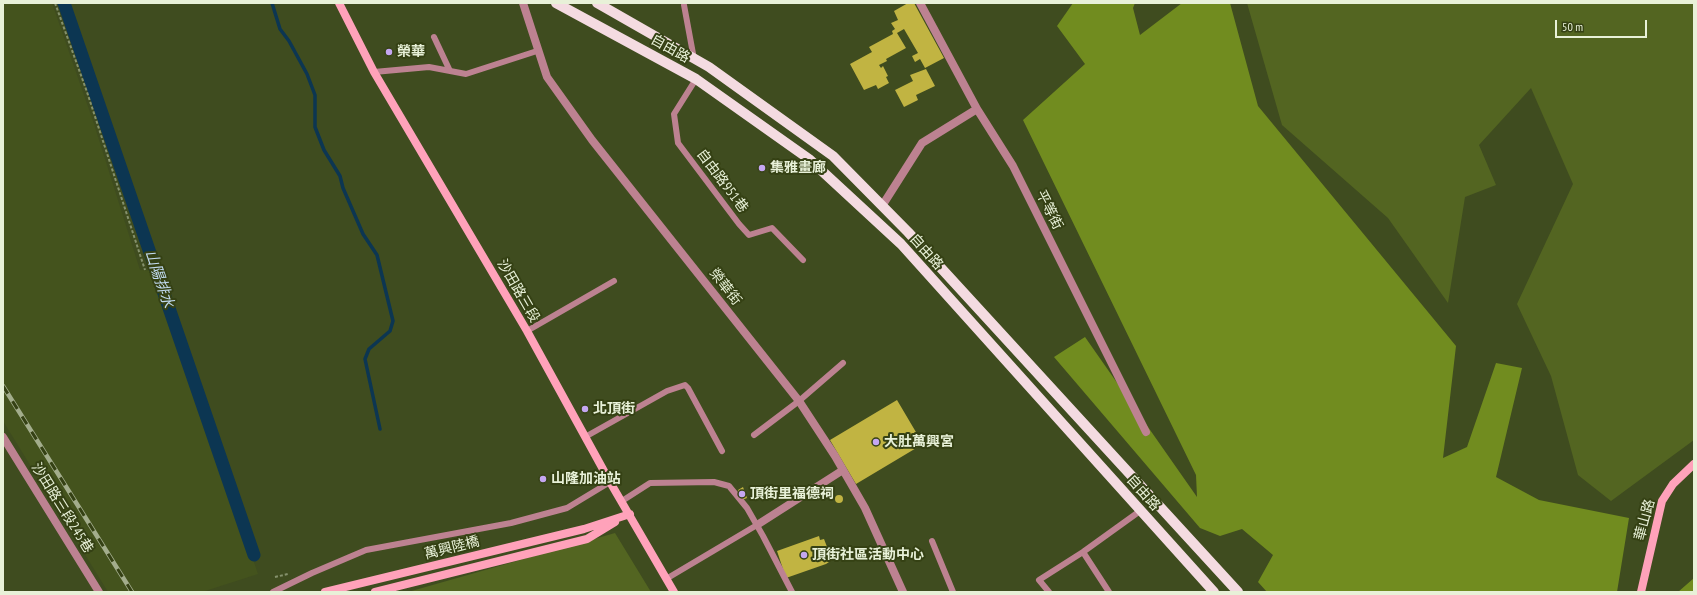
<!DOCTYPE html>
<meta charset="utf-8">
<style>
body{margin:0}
#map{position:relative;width:1697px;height:595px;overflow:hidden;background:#3f4c1f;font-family:"PT Sans Narrow",sans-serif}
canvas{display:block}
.frame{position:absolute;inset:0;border:4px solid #e8f1d8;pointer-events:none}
.scale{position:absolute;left:1555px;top:20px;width:92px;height:18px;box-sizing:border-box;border:2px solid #e8f1d8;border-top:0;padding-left:5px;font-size:12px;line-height:14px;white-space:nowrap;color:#e8f1d8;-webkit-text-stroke:3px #354114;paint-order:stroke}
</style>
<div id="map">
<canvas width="1697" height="595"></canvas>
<div class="frame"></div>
<div class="scale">50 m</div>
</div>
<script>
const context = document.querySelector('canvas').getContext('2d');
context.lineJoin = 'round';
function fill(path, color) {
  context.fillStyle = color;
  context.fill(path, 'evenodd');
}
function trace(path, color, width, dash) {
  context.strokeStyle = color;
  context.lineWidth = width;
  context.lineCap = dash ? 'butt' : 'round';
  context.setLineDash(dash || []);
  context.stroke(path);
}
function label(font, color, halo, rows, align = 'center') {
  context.font = font + ' "PT Sans Narrow","Noto Sans TC",sans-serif';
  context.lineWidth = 4;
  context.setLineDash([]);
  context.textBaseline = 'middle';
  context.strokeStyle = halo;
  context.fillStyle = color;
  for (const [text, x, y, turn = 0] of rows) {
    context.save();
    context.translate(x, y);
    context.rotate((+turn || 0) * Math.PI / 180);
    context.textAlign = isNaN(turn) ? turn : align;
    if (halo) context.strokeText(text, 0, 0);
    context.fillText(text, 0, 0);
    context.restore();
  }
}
fill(new Path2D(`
 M 3,3 L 52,3 L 94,124 L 140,270 L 156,271 L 258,574 L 202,592 L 108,592 L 3,421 Z`), '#44531d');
fill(new Path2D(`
 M 1247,3 L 1694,3 L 1694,440 L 1611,501 L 1578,475 L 1551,376 L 1517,304 L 1573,184 L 1531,88 L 1479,145 L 1496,185 L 1465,197 L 1448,303 L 1388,218 L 1282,125 Z
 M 615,533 L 651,592 L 408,592 Z`), '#536521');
fill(new Path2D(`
 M 1073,3 L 1135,3 L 1133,8 L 1140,35 L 1182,3 L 1230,3 L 1258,106 L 1456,346 L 1443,458 L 1467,447 L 1496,363 L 1522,368 L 1496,477 L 1539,500 L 1629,518 L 1617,592 L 1267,592 L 1258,582 L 1273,555 L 1242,529 L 1220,536 L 1200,528 L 1054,357 L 1085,337 L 1197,497 L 1196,475 L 1023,120 L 1085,64 L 1057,26 Z
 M 1694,578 L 1694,592 L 1678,592 Z`), '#718c1f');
trace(new Path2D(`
 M 272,3 L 280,29 L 289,41 L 307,74 L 315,95 L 315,127 L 324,150 L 340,176 L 343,188 L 363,234 L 377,255 L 393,321 L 390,331 L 369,349 L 365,359 L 380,429`), '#0c3652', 3.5);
trace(new Path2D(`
 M 64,3 L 254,555`), '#0c3652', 13);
fill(new Path2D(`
 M 908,3 L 914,3 L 944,58 L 925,68 L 920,59 L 915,62 L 912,56 L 918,53 L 904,29 L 897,33 L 906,48 L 886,59 L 887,61 L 879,65 L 881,68 L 883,66 L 888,76 L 886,77 L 889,83 L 878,89 L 876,85 L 864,90 L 850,64 L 872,52 L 869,47 L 893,34 L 892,31 L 895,29 L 891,23 L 898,20 L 894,11 Z
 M 926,69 L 935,86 L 916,95 L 918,100 L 904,107 L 895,90 L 913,81 L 910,75 Z
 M 897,400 L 923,444 L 856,484 L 830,440 Z
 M 743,487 L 747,498 L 742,500 L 738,490 Z
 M835 499a4 4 0 1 1 8 0a4 4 0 1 1-8 0Z
 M 819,536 L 820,540 L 824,539 L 832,560 L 826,564 L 786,578 L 777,551 Z`), '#c1b442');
trace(new Path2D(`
 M 55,3 L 87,92 L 145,270
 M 275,577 L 288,574`), '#85916c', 2, [3, 2]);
trace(new Path2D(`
 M 684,5 L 694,59
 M 434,37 L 450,71
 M 374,72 L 429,67 L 466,74 L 537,51
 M 696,79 L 674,114 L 678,143 L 739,224 L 749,235 L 772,228 L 803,260
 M 527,331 L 614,281
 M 754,435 L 799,401 L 843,363
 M 585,437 L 667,391 L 685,385 L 688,388 L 722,451
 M 622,501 L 650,483 L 714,482 L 729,486 L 747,508 L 763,536 L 792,592
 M 932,541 L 953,592
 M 1083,552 L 1109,592
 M 666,579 L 757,525
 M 273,592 L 312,573 L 366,550 L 511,523 L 567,508 L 610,482
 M 1049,592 L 1039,580 L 1083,552 L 1140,511`), '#bd8291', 6);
trace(new Path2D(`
 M 523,3 L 547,77 L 592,140 L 799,401 L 835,456 L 865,508 L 903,592
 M 920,3 L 977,109 L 1013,166 L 1146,432
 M 882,206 L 922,143 L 977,109
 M 3,437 L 99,592
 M 757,525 L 843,470`), '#bd8291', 8);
trace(new Path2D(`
 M 339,3 L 374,72 L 527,331 L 610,482 L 674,592
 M 325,592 L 584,529 L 630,514
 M 375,592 L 587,539 L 615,522
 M 1641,592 L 1662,501 L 1673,484 L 1694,464`), '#ffa2ba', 8);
trace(new Path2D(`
 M 556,3 L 696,79 L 809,159 L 901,244 L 1214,592
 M 597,3 L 709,67 L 833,156 L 908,232 L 1238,592`), '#f4dbe1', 10);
const rail = new Path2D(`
 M 3,386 L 132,592`);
trace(rail, '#a3ad8c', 4.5);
trace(rail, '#354114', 3, [9]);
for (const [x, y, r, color] of [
 [389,52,4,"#c5a7f1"],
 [762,168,4,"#c5a7f1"],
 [585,409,4,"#c5a7f1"],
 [876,442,4,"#c5a7f1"],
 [543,479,4,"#c5a7f1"],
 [742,494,4,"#c5a7f1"],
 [804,555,4,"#c5a7f1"]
]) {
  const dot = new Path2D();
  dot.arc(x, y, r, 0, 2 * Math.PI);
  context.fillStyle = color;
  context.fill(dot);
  trace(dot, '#354114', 1.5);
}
label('14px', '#e8f1d8', '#354114', [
 ["自由路",670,49,29],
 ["自由路951巷",722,181,53],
 ["平等街",1049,210,63],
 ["自由路",926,252,48],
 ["榮華街",725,287,52],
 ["沙田路三段",518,291,60],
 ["自由路",1143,493,48],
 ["沙田路三段245巷",62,508,58],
 ["華山路",1645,520,-75],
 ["萬興陸橋",452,548,-14]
]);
label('bold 14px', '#e8f1d8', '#354114', [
 ["榮華",397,52],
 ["集雅畫廊",770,168],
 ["北頂街",593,409],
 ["大肚萬興宮",884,442],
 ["山隆加油站",551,479],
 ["頂街里福德祠",750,494],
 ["頂街社區活動中心",812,555]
], 'left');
label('italic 15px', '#c0d9ee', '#354114', [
 ["山陽排水",159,279,71]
]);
</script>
